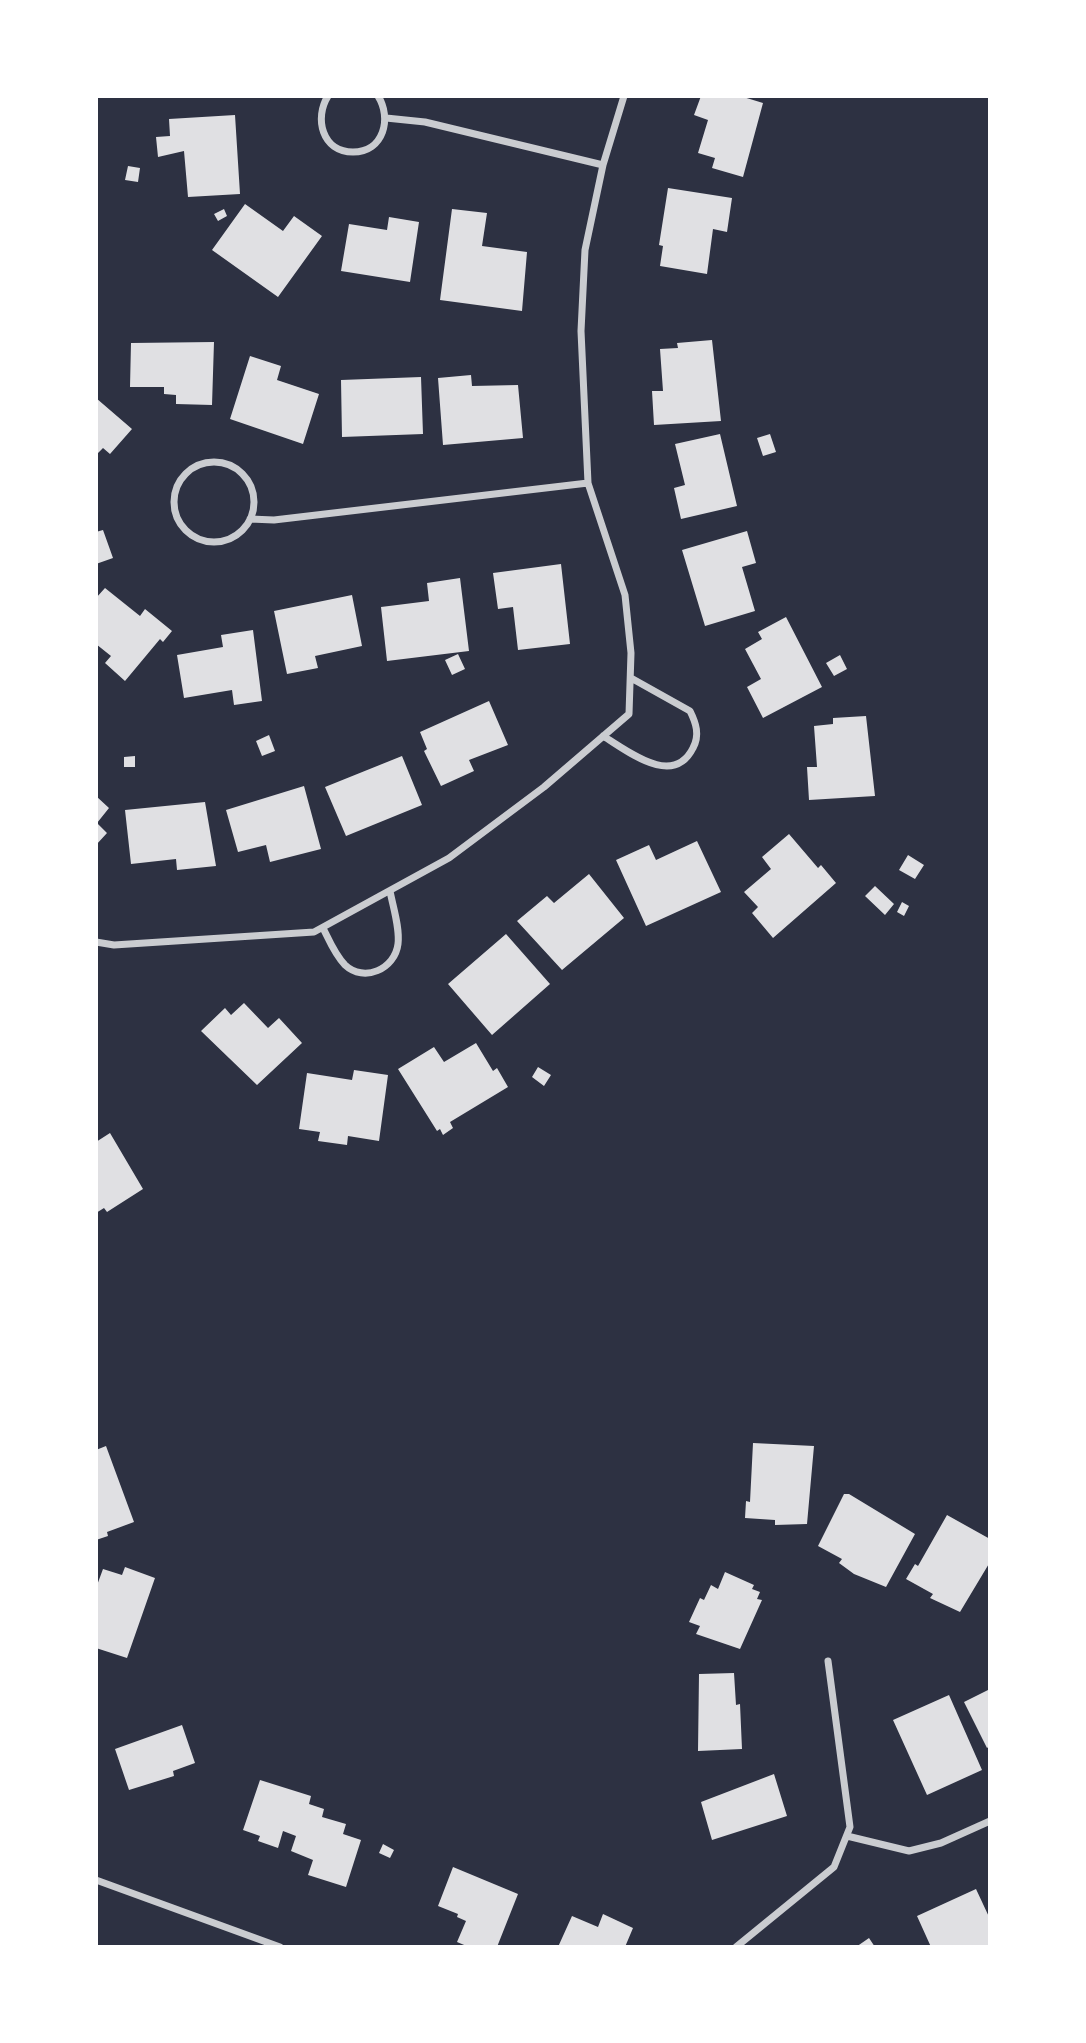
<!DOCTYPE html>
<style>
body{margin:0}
#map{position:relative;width:1086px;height:2043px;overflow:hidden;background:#2d3142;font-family:"DejaVu Sans",sans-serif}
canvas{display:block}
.frame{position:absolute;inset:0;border:98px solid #fff;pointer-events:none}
</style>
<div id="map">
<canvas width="1086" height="2043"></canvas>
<div class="frame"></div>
</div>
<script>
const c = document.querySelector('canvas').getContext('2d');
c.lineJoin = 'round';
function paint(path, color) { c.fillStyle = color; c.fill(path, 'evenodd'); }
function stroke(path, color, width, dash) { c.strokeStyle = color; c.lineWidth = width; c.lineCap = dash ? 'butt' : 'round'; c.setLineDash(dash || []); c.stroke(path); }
const building = new Path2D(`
 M701 96H740L763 103 743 177 712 168 715 158 698 153 708 120 694 115Z
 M235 115 240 194 188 197 184 151 158 157 156 137 170 136 169 119Z
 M128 166 140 168 138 182 125 180Z
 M668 188 732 198 727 232 713 229 707 274 660 266 663 246 659 245Z
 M245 204 283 231 294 216 322 236 278 297 212 250Z
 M224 209 227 216 218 221 214 214Z
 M452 209 487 213 482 246 527 252 522 311 440 300Z
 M389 217 419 222 410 282 341 271 349 224 387 230Z
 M712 340 721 421 654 425 652 391H663L660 349 678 348 677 343Z
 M214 342 212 405 176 404V395L164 394V387H130L131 343Z
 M250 356 281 366 277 380 319 394 303 444 230 419Z
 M471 375 472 386 518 385 523 438 443 445 438 378Z
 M421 377 423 434 342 437 341 380Z
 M96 398 132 429 110 454 103 448 96 455Z
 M720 434 737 506 681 519 674 488 685 485 675 444Z
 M770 434 776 452 763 456 757 438Z
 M103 530 113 558 96 564V532Z
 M747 531 756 563 742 567 755 611 705 626 682 550Z
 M561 564 570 644 518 650 513 607 498 609 493 573Z
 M460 578 469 651 387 661 381 607 429 601 427 583Z
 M105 588 140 616 145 609 172 631 163 642 160 639 125 681 105 663 111 656 96 644V598Z
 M352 595 362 646 315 656 318 668 287 674 274 611Z
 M786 617 822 687 763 718 747 687 761 679 745 649 762 639 758 632Z
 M253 630 262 701 234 705 232 690 184 698 177 655 223 647 221 635Z
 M458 654 465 669 452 675 445 660Z
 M840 655 847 669 834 676 826 663Z
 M489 701 508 745 469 760 474 771 441 786 424 751 427 749 420 732Z
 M866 716 875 796 809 800 807 767H817L814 726 833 724V718Z
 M269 735 275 751 262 756 256 741Z
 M135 756V767H124V757Z
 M402 756 422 805 346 836 325 787Z
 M304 786 321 849 270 862 266 845 238 852 226 810Z
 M96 796 109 808 97 823 107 833 96 845Z
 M205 802 216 866 177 870 176 859 131 864 125 810Z
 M789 834 818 868 821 865 836 883 773 938 752 913 758 907 744 892 771 869 762 857Z
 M697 841 721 892 646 926 616 860 649 845 656 860Z
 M908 855 924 865 915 879 899 870Z
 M589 874 624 918 562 970 517 921 547 896 554 903Z
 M875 886 894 904 885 915 865 896Z
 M902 902 909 906 904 916 897 912Z
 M506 934 550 984 492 1035 448 984Z
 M244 1003 268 1028 279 1018 302 1043 257 1085 201 1031 225 1008 231 1015Z
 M476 1043 493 1071 497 1068 508 1087 450 1122 453 1128 443 1135 440 1129 437 1131 398 1069 434 1047 444 1062Z
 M538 1067 551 1075 544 1086 532 1077Z
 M354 1070 388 1075 379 1141 348 1136 347 1145 318 1141 320 1132 299 1129 307 1073 352 1080Z
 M110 1133 143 1189 107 1212 104 1208 96 1213V1142Z
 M753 1443 814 1446 807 1524 775 1525V1520L745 1518 746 1501 750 1502Z
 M106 1446 134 1522 107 1532 108 1536 96 1540V1450Z
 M844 1494H849L915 1534 886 1587 854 1574 839 1563 842 1559 818 1546Z
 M947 1515 990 1539V1562L960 1612 930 1598 933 1594 906 1579 915 1564 918 1566Z
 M125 1567 155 1578 127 1658 96 1648V1588L103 1569 122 1575Z
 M725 1572 754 1585 752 1589 760 1592 757 1599 762 1600 740 1649 696 1634 700 1626 689 1622 700 1598 704 1600 711 1585 718 1589Z
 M734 1673 736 1705 740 1704 742 1749 698 1751 699 1674Z
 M990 1689V1746L987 1748 964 1702Z
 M949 1695 982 1770 927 1795 893 1720Z
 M182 1725 195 1763 173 1771 174 1776 129 1790 115 1749Z
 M774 1774 787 1816 712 1840 701 1802Z
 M260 1780 311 1796 309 1804 324 1809 322 1817 346 1824 343 1834 361 1840 346 1887 308 1875 313 1860 291 1851 296 1836 283 1831 278 1848 258 1841 260 1836 243 1830Z
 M383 1844 394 1850 390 1858 379 1853Z
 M453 1867 518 1894 497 1947H469L457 1942 466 1921 457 1917 458 1914 438 1906Z
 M976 1889 990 1919V1947H931L917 1916Z
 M603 1914 633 1928 625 1947H558L572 1916 598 1927Z
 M869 1938 875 1947H856Z`);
const minor = new Path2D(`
 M328 96C314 118 322 152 353 152 384 152 392 118 378 96
 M386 118 425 122 603 165
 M174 502a40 40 0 1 1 80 0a40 40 0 1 1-80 0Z
 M250 519 274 520 588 483
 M603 736C628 751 673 788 693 748 700 735 696 723 690 711L631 678
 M323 928C329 940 335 955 345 965 364 983 395 969 398 944 400 928 393 907 390 891
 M96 942 114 945 314 932 449 858 544 787 629 714 631 653 625 595 588 483 581 331 585 250 603 165 624 96
 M847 1836 909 1851 941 1843 990 1821
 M96 1880 280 1947
 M736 1947 834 1867 850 1827 828 1661`);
paint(building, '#e0e0e3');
stroke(minor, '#caccd0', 7);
</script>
